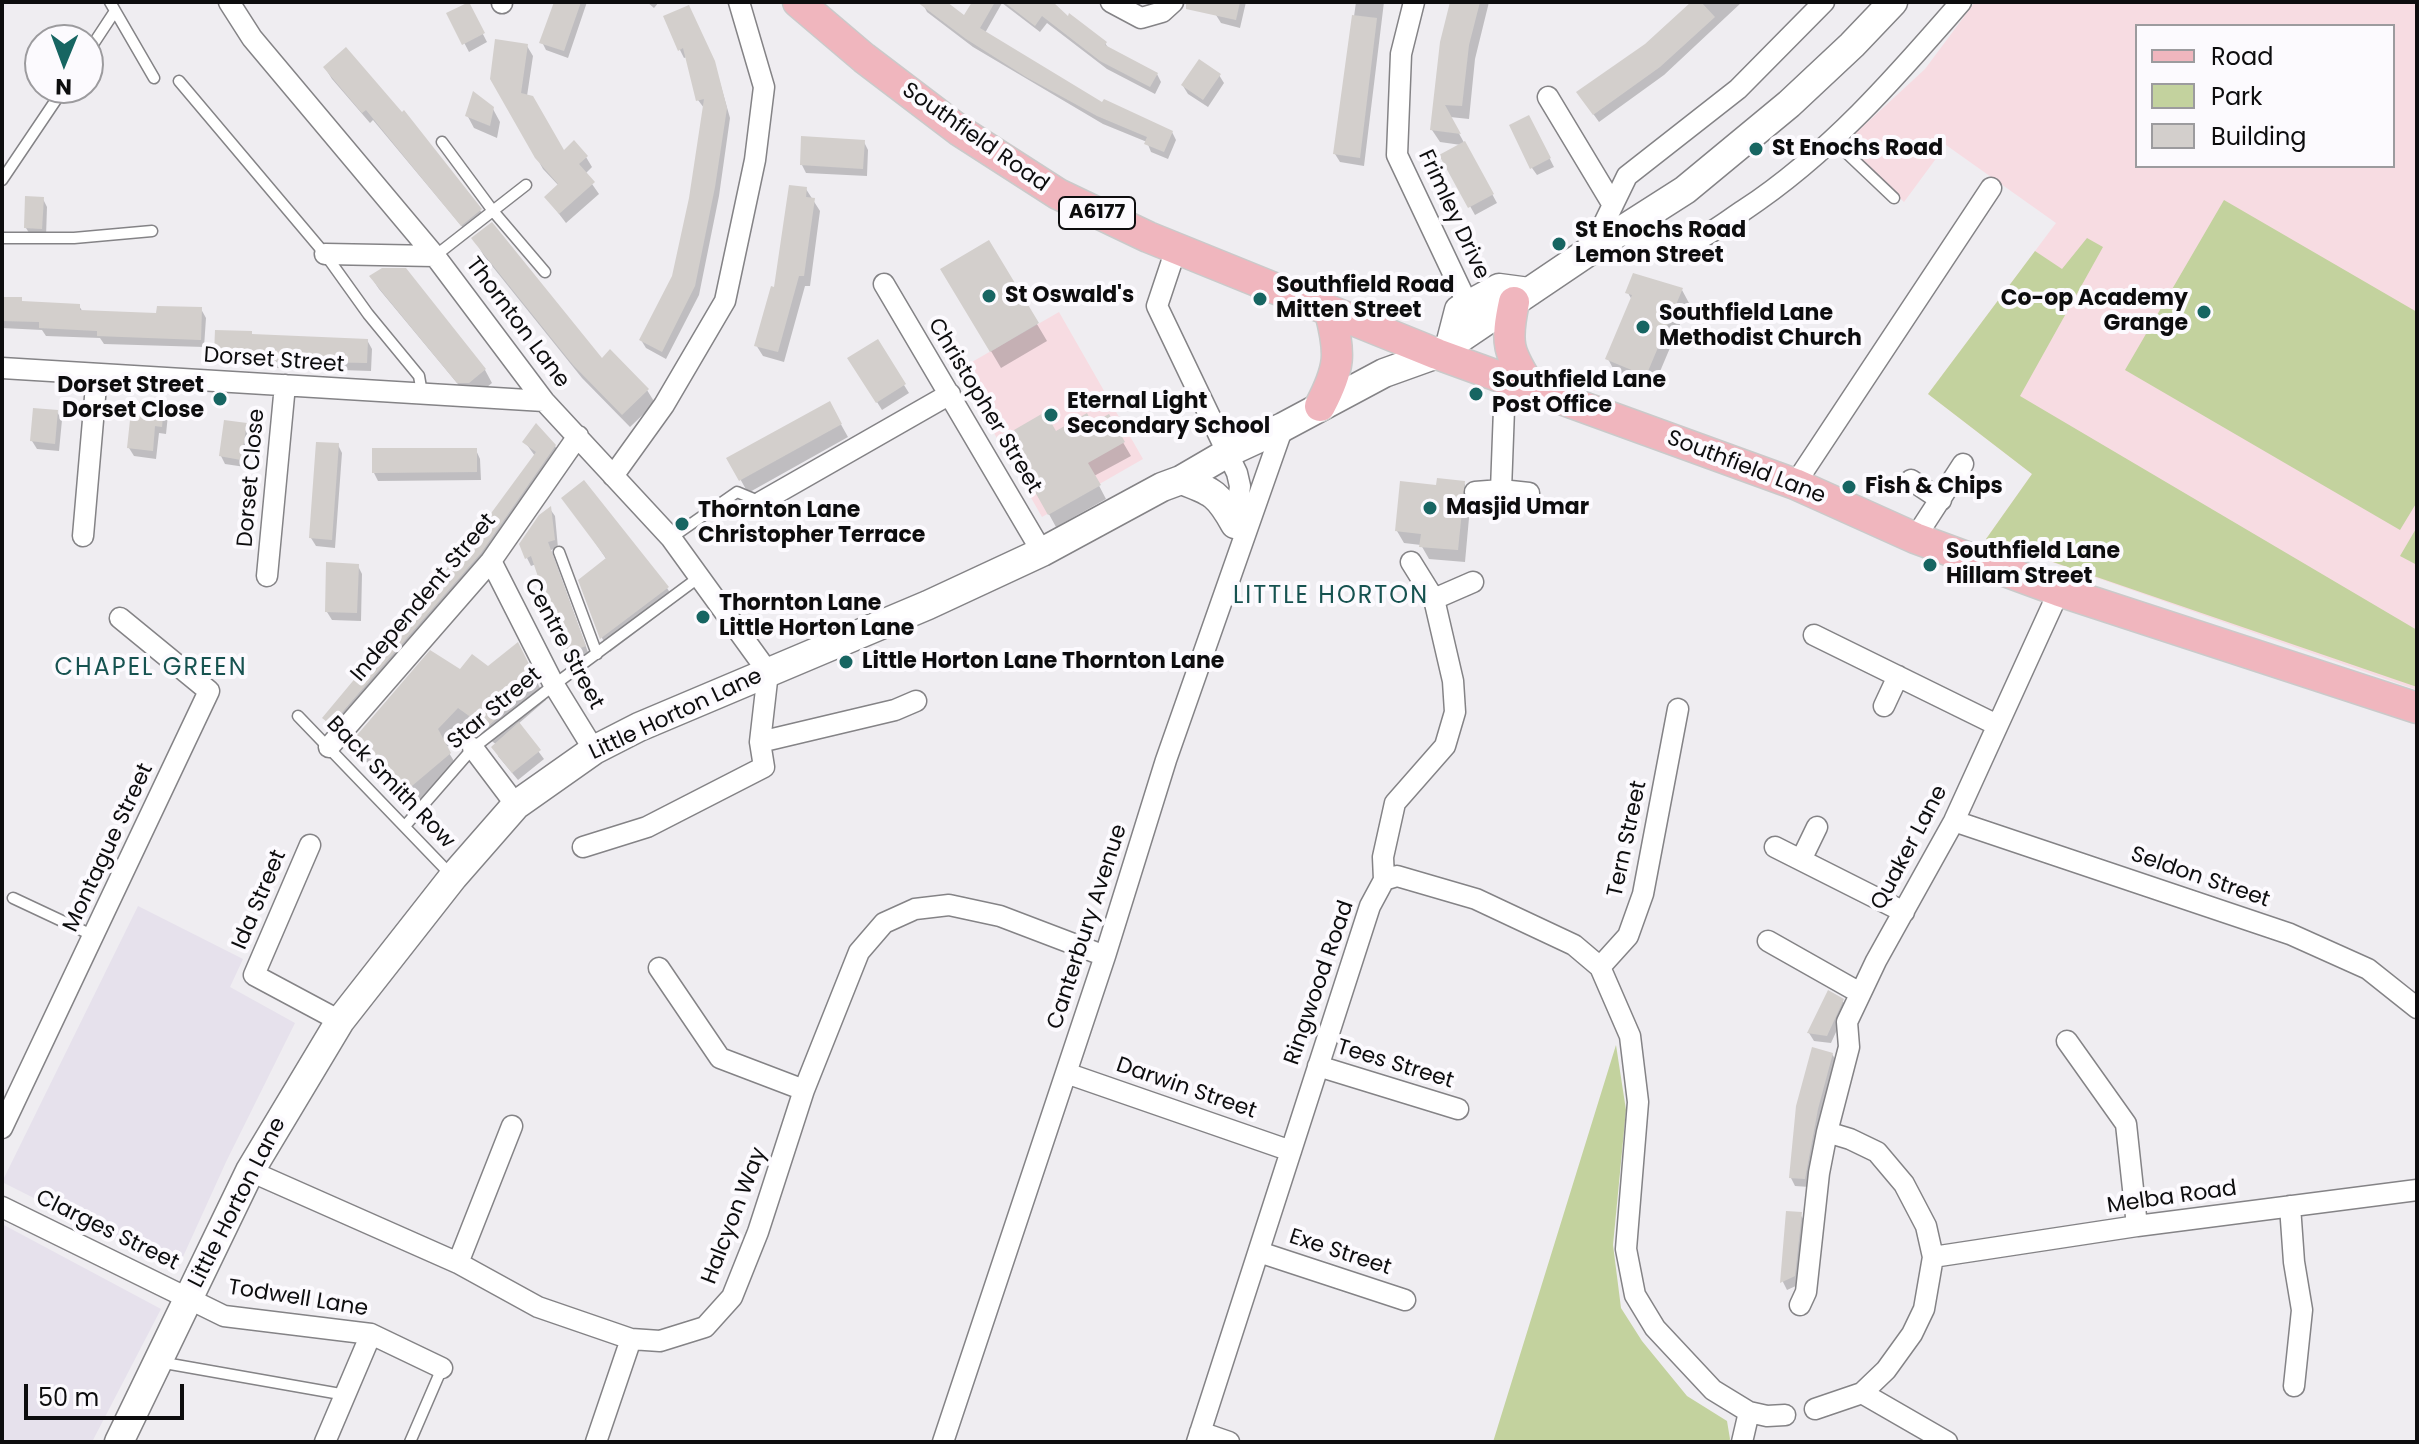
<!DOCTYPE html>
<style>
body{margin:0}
#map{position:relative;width:2419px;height:1444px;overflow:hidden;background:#efedf1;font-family:Poppins,sans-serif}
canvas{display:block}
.frame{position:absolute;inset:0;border:4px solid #0d0d0e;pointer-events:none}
.legend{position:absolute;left:2135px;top:24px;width:260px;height:144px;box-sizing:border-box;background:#fcfafe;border:2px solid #9c9b9e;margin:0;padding:10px 14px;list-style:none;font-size:24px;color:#0d0d0e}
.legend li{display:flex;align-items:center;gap:16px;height:40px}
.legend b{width:40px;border:2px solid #9c9b9e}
.north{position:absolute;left:24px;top:24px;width:80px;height:80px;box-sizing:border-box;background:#fcfafe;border:2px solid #9c9b9e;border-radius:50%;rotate:181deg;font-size:22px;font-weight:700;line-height:32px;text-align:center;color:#0d0d0e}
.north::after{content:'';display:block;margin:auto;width:28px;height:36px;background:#176562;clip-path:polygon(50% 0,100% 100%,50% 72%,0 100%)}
.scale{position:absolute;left:24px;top:1384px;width:160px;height:36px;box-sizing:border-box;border:4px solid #0d0d0e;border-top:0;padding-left:10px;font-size:24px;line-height:28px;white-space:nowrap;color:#0d0d0e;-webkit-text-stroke:6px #fcfafe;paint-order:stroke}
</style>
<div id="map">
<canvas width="2419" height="1444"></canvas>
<div class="frame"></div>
<ul class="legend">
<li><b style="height:10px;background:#f0b6be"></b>Road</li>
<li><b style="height:22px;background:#c3d29e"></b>Park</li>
<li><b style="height:22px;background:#d3cfcc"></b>Building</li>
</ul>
<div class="north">N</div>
<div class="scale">50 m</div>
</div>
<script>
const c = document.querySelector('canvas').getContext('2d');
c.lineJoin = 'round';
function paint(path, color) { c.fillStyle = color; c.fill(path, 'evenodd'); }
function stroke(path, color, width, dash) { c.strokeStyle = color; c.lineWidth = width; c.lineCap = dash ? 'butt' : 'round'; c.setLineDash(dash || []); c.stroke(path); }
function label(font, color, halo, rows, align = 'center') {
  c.font = font + ' Poppins,sans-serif'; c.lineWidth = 8; c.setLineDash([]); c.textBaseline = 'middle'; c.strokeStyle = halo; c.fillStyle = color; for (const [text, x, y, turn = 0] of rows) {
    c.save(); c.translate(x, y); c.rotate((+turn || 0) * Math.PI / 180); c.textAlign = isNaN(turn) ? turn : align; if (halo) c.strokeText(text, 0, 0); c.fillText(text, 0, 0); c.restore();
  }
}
const built = new Path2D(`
 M138 906 243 959 230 987 295 1023 226 1162 177 1270 2 1182Z
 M2 1224 161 1309 92 1442H2Z`);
const education = new Path2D(`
 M1975 2H2417V690L1986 539 2032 474 1928 394 2056 223 1946 145 1904 202 1844 144 1925 69ZM2137 26H2393V166H2137Z
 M1059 312 1143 459 1042 517 958 370Z`);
const green = new Path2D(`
 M2224 200 2417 312V502L2400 530 2125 370Z
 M2087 238 2103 247 2020 396 2417 630V687L1986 539 2032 474 1928 394 2035 251 2062 269Z
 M2417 527V565L2400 556Z
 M1616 1045 1626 1110 1613 1245 1621 1308 1642 1341 1687 1396 1727 1421 1730 1439 1729 1442H1493Z`);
const shadow = new Path2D(`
 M556 2H587L568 58 546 50 542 42Z
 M647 2H659L654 8Z
 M925 2H944L965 18 974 2H1046L1105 43 1109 49 1157 74 1161 82 1155 94 1107 69 1047 23 1040 32 1002 3 985 33 1102 105 1172 132 1176 140 1168 159 1151 152 1147 142 1103 124 973 47 927 12 923 4Z
 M1219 2H1246L1240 28 1221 23 1216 15Z
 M1356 2H1384L1364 166 1340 162 1335 154Z
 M1452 2H1489L1475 59 1469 119 1450 117 1497 203 1475 215 1442 156 1461 145 1440 142 1432 130Z
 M1694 2H1742L1664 75 1599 122 1584 101Z
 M468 5 487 42 469 52 449 14Z
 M666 17 717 72 730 118 719 196 699 295 666 359 646 348 641 340 674 276 691 198 704 108 698 100 687 57 684 58 680 50Z
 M527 46 533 56 527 96 563 153 586 157 592 167 585 174 599 194 566 223 546 197 559 186 543 169 492 78Z
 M325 68 480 210 487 222 469 235 373 120 370 123 332 79Z
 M1219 75 1224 83 1208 107 1188 94 1183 86Z
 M493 109 500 122 497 138 474 128 467 115Z
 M1533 126 1554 167 1537 175 1532 168Z
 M864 142 868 150 867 176 806 173 802 165Z
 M806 189 820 211 810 286H805L784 362 763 356 756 345Z
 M43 199 47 207 46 237 31 236 26 228Z
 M474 238 602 361 647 390 655 403 630 427 582 378 484 256Z
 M989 243 1047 341 1001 368 943 270Z
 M1634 275 1682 290 1689 303 1653 388 1615 372 1608 359 1632 300 1628 293Z
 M371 277 485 370 492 383 476 396 467 395 379 289Z
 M2 299H21L23 303 79 306 83 312 158 315 201 309 206 318 204 347 104 344 100 338 46 336 42 330 2 328Z
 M253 336 367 340 372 349 371 371 277 368 274 363 221 361 216 353Z
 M877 342 909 393 882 410 850 359Z
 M829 403 848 437 748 493 729 459Z
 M163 407 168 415 166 434 159 433 156 459 134 456 129 448Z
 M57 412 62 420 59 451 37 449 32 441Z
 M1108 417 1131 456 1094 476 1106 499 1056 527 1015 452 1055 433 1092 426Z
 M246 425 250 433 245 467 225 464 221 456Z
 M525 442 555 446 562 459 485 568 332 731 325 719 480 532 535 456Z
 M338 445 342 453 335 548 316 546 311 538Z
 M476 450 480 459 481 480 378 481 374 473Z
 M584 483 667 588 676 602 610 652 602 638 607 560 564 498Z
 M1464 483 1471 496 1465 562 1429 559 1421 545 1404 543 1397 531 1438 487Z
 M550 509 555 516 558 548 551 550 589 655 571 661 536 564 531 566 527 558Z
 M358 566 362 574 361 621 332 620 327 612Z
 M527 662 546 700 518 724 544 759 518 780 498 756 497 745 469 724 446 748 460 771 417 808 363 759 353 742 460 672Z
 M1842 1000 1847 1008 1831 1043 1814 1041 1809 1033Z
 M1832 1054 1837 1062 1809 1187 1795 1186 1791 1178Z
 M1788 1213 1800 1214 1805 1222 1798 1285 1787 1290 1783 1282Z`);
const building = new Path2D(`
 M469 2 485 33 462 45 446 13Z
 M554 2H581L564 51 539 43Z
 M917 2H947L964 15 972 2H995L980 28 1102 102 1104 99 1173 131 1164 152 1144 144 1147 137 1097 116 1026 77 966 39Z
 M1004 2H1053L1068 16 1069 13 1107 42 1105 45 1158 73 1150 87 1100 61 1042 16 1035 26Z
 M1186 2H1240L1236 20 1186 9Z
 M1450 2H1480L1469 45 1462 106 1445 105 1461 134 1430 130 1440 42Z
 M1691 2H1701L1715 17 1660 67 1593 115 1576 92 1645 44Z
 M689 5 715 61 727 108 715 187 695 286 662 352 639 340 672 276 689 198 704 99 696 101 683 48 678 51 663 16Z
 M1352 15 1377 18 1360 158 1333 154Z
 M495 39 528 44 521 93 533 96 564 150 574 140 588 156 579 164 595 182 559 214 544 197 558 184 535 158 490 79Z
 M346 47 402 112 404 110 482 209 461 226 366 110 362 113 323 67Z
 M1199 59 1221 74 1203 100 1181 85Z
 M473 91 494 107 490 126 465 116Z
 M1529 115 1551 158 1530 169 1509 125Z
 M801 136 865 140 863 169 800 165Z
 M1465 141 1494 194 1468 208 1439 155Z
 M789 185 807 187 806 197 815 198 804 276H799L778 352 754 346 771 286 774 287Z
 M25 196 44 197 42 229 24 228Z
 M492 222 602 358 610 349 649 389 622 415 573 365 474 242 471 238Z
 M989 240 1039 323 990 352 940 269Z
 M382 268H406L486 369 469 383H457L369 276Z
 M1633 273 1683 288 1646 376 1605 359 1632 295 1625 293Z
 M2 297H22V301L80 304V310L156 313 157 306 202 307 201 340 97 336V331L39 328V322L2 321Z
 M215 330 252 331V334L368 339 367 363 271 361V356L214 354Z
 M878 339 906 384 876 403 847 358Z
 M132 401 164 405 162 427 155 426 153 451 127 448Z
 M830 401 842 424 739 481 726 458Z
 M33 408 58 410 55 444 30 441Z
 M1045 412 1056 431 1087 413 1092 423 1109 414 1125 442 1088 463 1101 485 1048 515 1012 451 1022 445 1014 430Z
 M224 420 247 423 241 460 219 456Z
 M536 423 556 445 481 553 331 725 322 718 478 531 536 452 522 442Z
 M316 442 339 443 332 540 309 538Z
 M372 448H477V472L372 473Z
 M1437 478 1465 481 1458 550 1419 547 1421 534 1395 531 1400 481 1436 485Z
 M584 480 669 587 600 639 578 580 606 558 561 498Z
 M551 506 555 540 548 542 586 646 564 654 531 556 525 559 519 544 539 515Z
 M326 562 359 564 357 613 325 612Z
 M518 642 538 682 486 728 458 708 438 729 451 753 406 791 351 742 430 650 460 669 472 654 488 666Z
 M519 722 541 750 512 773 491 747Z
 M1828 990 1844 999 1827 1036 1807 1033Z
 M1812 1047 1833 1053 1818 1109 1805 1179 1789 1178 1796 1106Z
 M1786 1211 1802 1212 1795 1276 1780 1283Z`);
const lane = new Path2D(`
 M110 2 154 78
 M88 52 115 11
 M179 81 325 254 368 314 419 376 422 393
 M1834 141 1894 198
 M442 142 493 211 545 272
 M2 180 64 88
 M2 238H74L152 231
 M435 256 526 185
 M671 538 737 492 761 502
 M559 552 597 654
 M298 716 452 876
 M405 826 473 748 554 685 698 578
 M13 898 94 936
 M159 1362 346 1395
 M410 1442 442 1368`);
const street = new Path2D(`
 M229 2 252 38 435 256 544 401 671 538 768 672 760 742 764 767 647 827 583 847
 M1111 2 1141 18 1162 12 1173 2
 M1414 2 1401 54 1397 155 1468 305
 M502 3V2
 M1548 97 1613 205
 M1621 233C1642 243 1668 251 1692 242 1710 235 1727 221 1744 210 1829 154 1895 78 1961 2
 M1176 249 1157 306 1237 473 1240 486 1235 527
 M1591 250 1627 176 1738 89 1824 2
 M325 254 435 256
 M884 284 1042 552
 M2 368 544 401
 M613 476 664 405 725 301 755 160 764 87 739 2
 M1911 480 1941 500
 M1795 484 1991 188
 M1501 490 1504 409 1515 382
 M1475 492 1501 490 1529 493
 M761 502 950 394
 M83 536 97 374
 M1915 538 1963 464
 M491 561 554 685 594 750
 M267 576 285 385
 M1434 599 1473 582
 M1814 635 1997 725
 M1884 706 1898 676
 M760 742 895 710 916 701
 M329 747 491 561 578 436
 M473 748 516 805
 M1954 821 2290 934 2368 969 2417 1008
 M310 845 254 975 340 1021
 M1775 847 1904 912
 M1801 860 1817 827
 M1384 880 1383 857 1395 803 1445 746 1455 712 1453 681 1434 599 1411 562
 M1768 941 1860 993
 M1600 967 1628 936 1643 894 1678 709
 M659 968 720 1058 804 1090
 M2067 1041 2126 1124 2137 1226
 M1318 1066 1458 1109
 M1066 1073 1291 1151
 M2 1128 209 691 120 618
 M250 1171 458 1263 538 1307 631 1339 660 1341 705 1327 732 1297 758 1232 804 1090 859 952 884 923 915 909 949 905 1000 916 1105 956
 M2290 1206 2294 1262 2302 1310 2294 1386
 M2 1207 224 1316 371 1334 442 1368
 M1259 1252 1405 1300
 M1933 1257 2137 1226 2417 1190
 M458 1263 512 1126
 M1800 1305 1806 1292 1819 1173 1827 1132
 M1862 1393 1947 1442
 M1815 1409 1862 1393 1886 1370 1912 1334 1924 1309 1933 1257 1926 1226 1904 1184 1877 1152 1850 1139 1827 1132 1849 1047 1847 1022 1876 961 1954 821 2059 591
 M1200 1432 1229 1442
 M325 1442 371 1334
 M596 1442 631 1339
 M943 1442 1105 956 1166 760 1283 427
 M1197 1442 1370 906 1384 880 1397 876 1476 899 1574 945 1600 967 1630 1036 1638 1102 1626 1249 1635 1295 1655 1328 1713 1390 1749 1412 1767 1416 1785 1415
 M1742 1442 1749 1412`);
const secondary = new Path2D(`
 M1450 345 1459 310 1499 288 1529 292
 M1181 480C1213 491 1219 495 1235 524
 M119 1442 250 1171 340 1021 453 877 516 805 594 750 639 727 928 605 1042 552 1162 487 1181 480 1229 452 1283 427 1384 373 1437 354 1591 250 1685 190 1789 104 1852 45 1893 2`);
const primary = new Path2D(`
 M798 2 864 58 960 131 1058 194 1148 237 1437 354 1795 484 1915 538 2059 591 2417 708
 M1514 302C1505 344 1508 352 1531 388
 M1320 406C1340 368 1341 354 1330 312`);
const markers = [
 [1756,149,8,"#176562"],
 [1559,244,8,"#176562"],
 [989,296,8,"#176562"],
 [1260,299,8,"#176562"],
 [2204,312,8,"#176562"],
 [1643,327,8,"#176562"],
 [1476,394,8,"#176562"],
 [220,399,8,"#176562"],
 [1051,415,8,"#176562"],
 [1849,487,8,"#176562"],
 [1430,508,8,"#176562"],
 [682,524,8,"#176562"],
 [1930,565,8,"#176562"],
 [703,617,8,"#176562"],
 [846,662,8,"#176562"]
];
const shields = [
 [1097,213,76]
];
const shieldNames = [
 ["A6177",1097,213]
];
const streetNames = [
 ["Southfield Road",975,138,35],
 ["Frimley Drive",1453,215,65],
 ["Thornton Lane",517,323,53],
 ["Dorset Street",274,361,4],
 ["Christopher Street",984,406,59],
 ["Southfield Lane",1746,468,21],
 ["Dorset Close",252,478,-85],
 ["Independent Street",424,598,-50],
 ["Centre Street",563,644,62],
 ["Star Street",495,709,-40],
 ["Little Horton Lane",676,715,-25],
 ["Back Smith Row",390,783,46],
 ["Tern Street",1628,839,-78],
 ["Montague Street",109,848,-65],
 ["Quaker Lane",1910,848,-62],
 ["Seldon Street",2200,878,19],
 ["Ida Street",260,900,-67],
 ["Canterbury Avenue",1088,927,-72],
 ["Ringwood Road",1320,983,-71],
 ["Tees Street",1395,1065,17],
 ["Darwin Street",1186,1089,19],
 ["Melba Road",2172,1198,-8],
 ["Little Horton Lane",238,1203,-63],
 ["Halcyon Way",735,1216,-69],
 ["Clarges Street",107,1231,26],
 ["Exe Street",1340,1253,18],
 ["Todwell Lane",298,1299,9]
];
const poiNames = [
 ["St Enochs Road",1772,149],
 ["St Enochs Road",1575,231],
 ["Lemon Street",1575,256],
 ["Southfield Road",1276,286],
 ["Mitten Street",1276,311],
 ["St Oswald's",1005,296],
 ["Co-op Academy",2188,299,"right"],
 ["Grange",2188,324,"right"],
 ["Southfield Lane",1659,314],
 ["Methodist Church",1659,339],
 ["Southfield Lane",1492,381],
 ["Post Office",1492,406],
 ["Dorset Street",204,386,"right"],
 ["Dorset Close",204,411,"right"],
 ["Eternal Light",1067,402],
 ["Secondary School",1067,427],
 ["Fish & Chips",1865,487],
 ["Masjid Umar",1446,508],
 ["Thornton Lane",698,511],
 ["Christopher Terrace",698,536],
 ["Southfield Lane",1946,552],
 ["Hillam Street",1946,577],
 ["Thornton Lane",719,604],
 ["Little Horton Lane",719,629],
 ["Little Horton Lane Thornton Lane",862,662]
];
const neighbourhoodNames = [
 ["LITTLE HORTON",1331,597],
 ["CHAPEL GREEN",151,669]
];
paint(built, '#e6e1ec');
paint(education, '#f7dce2');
paint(green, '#c3d29e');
paint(shadow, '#0003');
paint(building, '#d3cfcc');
stroke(lane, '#848386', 13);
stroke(street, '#848386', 23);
stroke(secondary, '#848386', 31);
stroke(primary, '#cacaca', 33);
stroke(lane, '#fff', 10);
stroke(street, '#fff', 20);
stroke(secondary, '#fff', 28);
stroke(primary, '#f0b6be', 30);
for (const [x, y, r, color] of markers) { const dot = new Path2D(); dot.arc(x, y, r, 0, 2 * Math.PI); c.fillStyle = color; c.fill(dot); stroke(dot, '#fcfafe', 3); }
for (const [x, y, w] of shields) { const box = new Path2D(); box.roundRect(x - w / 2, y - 16, w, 32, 6); c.fillStyle = '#fcfafe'; c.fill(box); stroke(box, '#0d0d0e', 2); }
label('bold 20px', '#0d0d0e', null, shieldNames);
label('22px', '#0d0d0e', '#fcfafe', streetNames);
label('bold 22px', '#0d0d0e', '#fcfafe', poiNames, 'left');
c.letterSpacing = '2px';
label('24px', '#165250', '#fcfafe', neighbourhoodNames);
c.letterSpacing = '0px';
</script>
